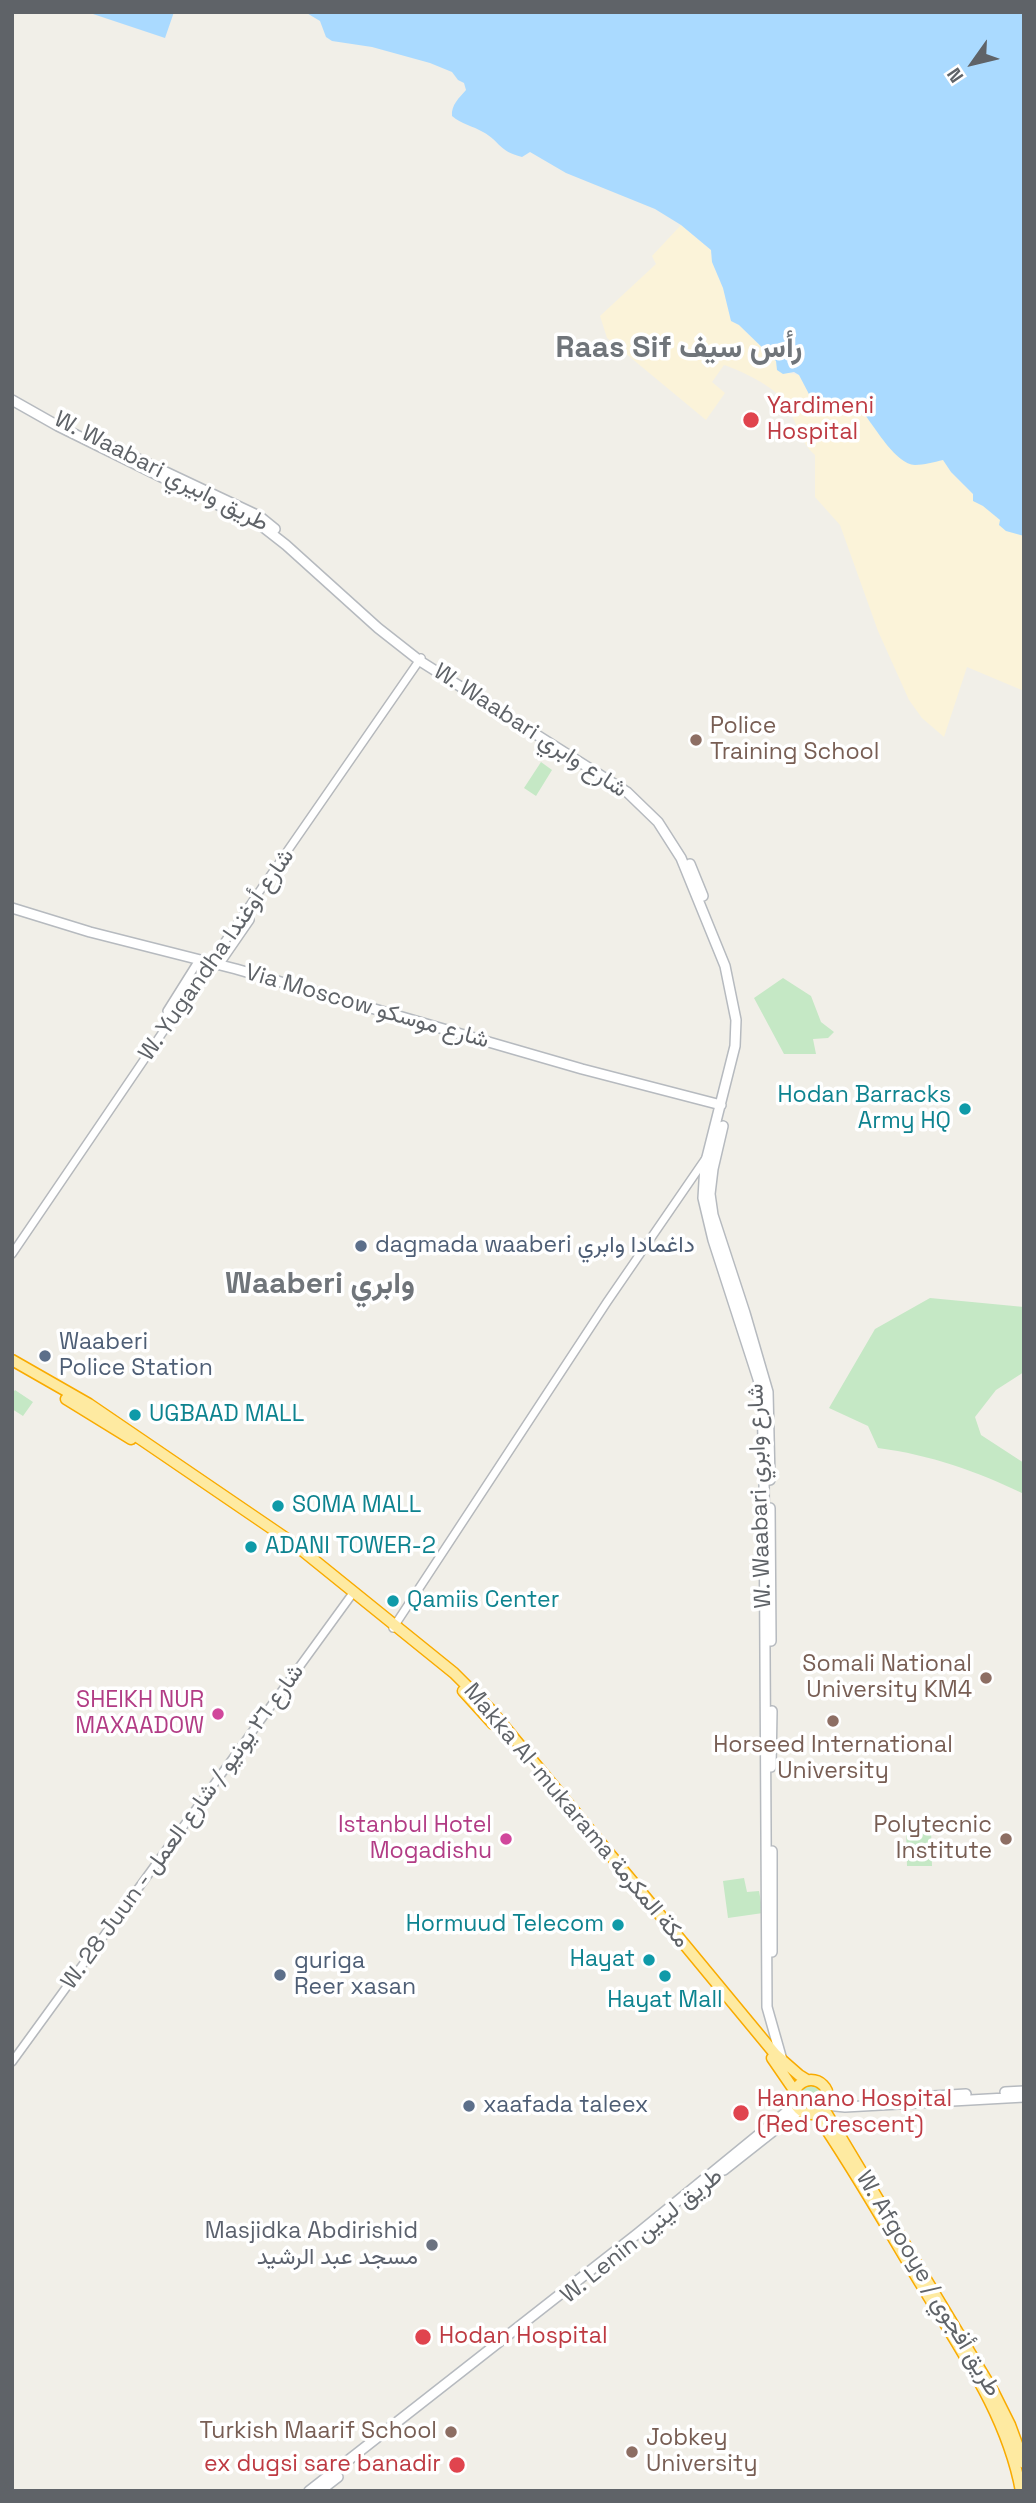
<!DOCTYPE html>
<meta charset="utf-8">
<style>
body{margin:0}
#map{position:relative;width:1036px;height:2503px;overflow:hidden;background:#f1efe8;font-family:"Space Grotesk",sans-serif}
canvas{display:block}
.frame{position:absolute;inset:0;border:14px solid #5f6368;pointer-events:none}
.north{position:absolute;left:938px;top:28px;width:70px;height:70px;-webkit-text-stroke:5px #fff;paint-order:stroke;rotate:236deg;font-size:19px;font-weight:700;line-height:28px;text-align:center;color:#5f6368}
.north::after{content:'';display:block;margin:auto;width:24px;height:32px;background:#5f6368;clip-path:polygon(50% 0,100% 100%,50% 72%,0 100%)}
</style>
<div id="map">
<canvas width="1036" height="2503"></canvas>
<div class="frame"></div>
<div class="north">N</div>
</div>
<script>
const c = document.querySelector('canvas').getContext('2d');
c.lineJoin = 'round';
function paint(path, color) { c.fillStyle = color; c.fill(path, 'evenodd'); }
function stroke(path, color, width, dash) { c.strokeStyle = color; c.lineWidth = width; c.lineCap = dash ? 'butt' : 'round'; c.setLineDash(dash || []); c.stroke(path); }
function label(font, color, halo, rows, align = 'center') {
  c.font = font + ' "Space Grotesk",Vazirmatn,sans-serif'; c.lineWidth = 7; c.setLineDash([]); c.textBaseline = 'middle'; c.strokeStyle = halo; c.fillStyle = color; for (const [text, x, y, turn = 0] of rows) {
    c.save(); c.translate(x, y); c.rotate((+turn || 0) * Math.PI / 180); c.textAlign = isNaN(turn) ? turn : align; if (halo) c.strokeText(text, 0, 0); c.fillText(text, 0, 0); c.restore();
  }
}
const green = new Path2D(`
 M541 762 552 770 536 796 524 788Z
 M783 978 811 996 821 1022 834 1032 828 1038 813 1039 816 1054H784L754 998Z
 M930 1298 1024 1307V1372L996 1390 975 1417 981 1435 1024 1463V1494C976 1471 931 1455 878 1448L868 1426 829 1408 875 1329Z
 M15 1390 33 1402 23 1416 12 1409V1394Z
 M931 1826 932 1866H907L906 1827Z
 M744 1878 747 1892 759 1891 763 1913 728 1918 723 1881Z
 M799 2097a12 12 0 1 1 24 0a12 12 0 1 1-24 0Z`);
const sand = new Path2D(`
 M681 225 711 250 712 262 723 288 731 321 739 325 788 373 799 375 810 396 826 409 833 408 865 415 893 451 914 465 943 460 951 472 1000 520V525L1024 536V691L967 667 944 737 922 718 909 700 878 631 840 525 815 497V455C799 441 796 419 785 402 775 387 740 370 724 365L712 382 725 393 706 420 607 338 600 316 656 264 652 256Z`);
const water = new Path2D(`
 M87 12H174L165 38Z
 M305 12H1024V536L1006 531 999 525 1000 520 983 506 973 501V494L951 472 943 460C934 462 924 465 915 465 896 464 876 429 865 415L833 408 826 410 810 396 799 375 794 372 783 374 777 370 776 361 772 357 739 325 731 321 723 288 712 262 711 250 681 225 655 209 566 173 530 152 522 157C498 151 501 142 483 132 473 126 461 124 452 116 451 105 459 98 466 90L464 83 458 80 452 72 430 63 372 47 332 41 326 37 320 21Z`);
const tertiary = new Path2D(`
 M241 918 421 658
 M219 965 250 920 247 908
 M12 1254 169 1023 167 1011 199 960
 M393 1628 607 1302 706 1158
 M12 2062 353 1593`);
const secondary = new Path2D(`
 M12 400 58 426 263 527 286 545 378 628 420 661 627 792 658 822 681 858 725 966 736 1020 735 1046 705 1165 703 1198 713 1240 758 1379 762 1400 764 1478 767 2007 782 2060
 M100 441 259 516 275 529
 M690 864 703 896
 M12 908 90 932 236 969 582 1069 721 1105
 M723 1126 713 1169 710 1194 713 1215 745 1313 768 1392 770 1480
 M770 1508 771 1641
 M771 1767 772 1711
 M772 1851V1952
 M1005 2092 1024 2091
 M828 2097 844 2102
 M868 2100 966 2094
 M826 2105 845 2107 1024 2097
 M724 2170 800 2110
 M309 2491 637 2234 795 2105
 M320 2491 338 2477`);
const trunk = new Path2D(`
 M12 1360 89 1404 293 1543 454 1673 489 1708 775 2054 799 2075 807 2080
 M66 1399 131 1439
 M463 1691 493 1724
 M772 2058 794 2090
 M794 2097a17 17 0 1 1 34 0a17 17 0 1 1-34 0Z
 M824 2109 993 2391 1010 2425 1024 2463
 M816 2114C854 2169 887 2228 922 2286 961 2351 1007 2415 1021 2491`);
const tertiaryBridge = new Path2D(`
 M169 1023 241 918`);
const markers = [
 [751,420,9,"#e0444e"],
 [696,740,7,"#8d6e63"],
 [965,1109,7,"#0f9aa8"],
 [361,1246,7,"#5c6f8a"],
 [45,1356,7,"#5c6f8a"],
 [135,1415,7,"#0f9aa8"],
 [278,1506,7,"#0f9aa8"],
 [251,1547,7,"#0f9aa8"],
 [393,1601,7,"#0f9aa8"],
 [986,1678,7,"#8d6e63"],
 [218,1714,7,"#d1479c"],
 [833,1721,7,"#8d6e63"],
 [506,1839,7,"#d1479c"],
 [1006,1839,7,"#8d6e63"],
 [618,1925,7,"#0f9aa8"],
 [649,1960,7,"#0f9aa8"],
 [280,1975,7,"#5c6f8a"],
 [665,1976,7,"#0f9aa8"],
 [469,2106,7,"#5c6f8a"],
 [741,2113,9,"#e0444e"],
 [432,2245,7,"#6b7280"],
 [423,2337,9,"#e0444e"],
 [451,2432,7,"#8d6e63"],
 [632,2452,7,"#8d6e63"],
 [457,2465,9,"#e0444e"]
];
const healthNames = [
 ["Yardimeni",767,407],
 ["Hospital",767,433],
 ["Hannano Hospital",757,2100],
 ["(Red Crescent)",757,2126],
 ["Hodan Hospital",439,2337],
 ["ex dugsi sare banadir",441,2465,"right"]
];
const streetNames = [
 ["W. Waabari طريق وابيري",161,472,27],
 ["W. Waabari شارع وابري",530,731,33],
 ["W. Yugandha شارع أوغندا",217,955,-55],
 ["Via Moscow شارع موسكو",367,1007,16],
 ["W. Waabari شارع وابري",760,1496,-92],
 ["Makka Al-mukarama مكة المكرمة",576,1816,50],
 ["W. 28 Juun - شارع ٢٦ يونيو / شارع العمل",183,1827,-54],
 ["W. Lenin طريق لينين",642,2236,-39],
 ["W. Afgooye / طريق أفجوي",928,2284,59]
];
const educationNames = [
 ["Police",710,727,"left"],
 ["Training School",710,753,"left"],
 ["Somali National",972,1665],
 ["University KM4",972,1691],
 ["Horseed International",833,1746,"center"],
 ["University",833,1772,"center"],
 ["Polytecnic",992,1826],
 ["Institute",992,1852],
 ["Turkish Maarif School",437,2432],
 ["Jobkey",646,2439,"left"],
 ["University",646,2465,"left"]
];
const cultureNames = [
 ["Hodan Barracks",951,1096,"right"],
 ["Army HQ",951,1122,"right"],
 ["UGBAAD MALL",149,1415],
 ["SOMA MALL",292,1506],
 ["ADANI TOWER-2",265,1547],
 ["Qamiis Center",407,1601],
 ["Hormuud Telecom",604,1925,"right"],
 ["Hayat",635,1960,"right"],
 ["Hayat Mall",665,2001,"center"]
];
const serviceNames = [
 ["dagmada waaberi داغمادا وابري",375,1246],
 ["Waaberi",59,1343],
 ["Police Station",59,1369],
 ["guriga",294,1962],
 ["Reer xasan",294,1988],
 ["xaafada taleex",483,2106]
];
const hotelNames = [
 ["SHEIKH NUR",204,1701],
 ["MAXAADOW",204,1727],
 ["Istanbul Hotel",492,1826],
 ["Mogadishu",492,1852]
];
const worshipNames = [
 ["Masjidka Abdirishid",418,2232],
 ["مسجد عبد الرشيد",418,2258]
];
const districtNames = [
 ["Raas Sif رأس سيف",679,349],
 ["Waaberi وابري",320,1285]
];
paint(green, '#c5e8c5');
paint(sand, '#fbf3d9');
paint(water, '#aadaff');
stroke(tertiary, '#b5b8bc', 10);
stroke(secondary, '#b6babf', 12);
stroke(trunk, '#f9ab00', 13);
stroke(tertiary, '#fff', 7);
stroke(secondary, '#fff', 9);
stroke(trunk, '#feeaa1', 10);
stroke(tertiaryBridge, '#b5b8bc', 10, []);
stroke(tertiaryBridge, '#fff', 7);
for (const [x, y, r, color] of markers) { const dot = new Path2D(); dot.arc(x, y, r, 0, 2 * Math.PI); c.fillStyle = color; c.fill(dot); stroke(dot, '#fff', 2.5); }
label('23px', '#be3a42', '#fff', healthNames, 'left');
label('23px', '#5f6368', '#fff', streetNames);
label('23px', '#785e54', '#fff', educationNames, 'right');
label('23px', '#0d838f', '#fff', cultureNames, 'left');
label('23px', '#4e5e75', '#fff', serviceNames, 'left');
label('23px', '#b23c85', '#fff', hotelNames, 'right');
label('23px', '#5b616d', '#fff', worshipNames, 'right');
label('bold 30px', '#70757a', '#fff', districtNames);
</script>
